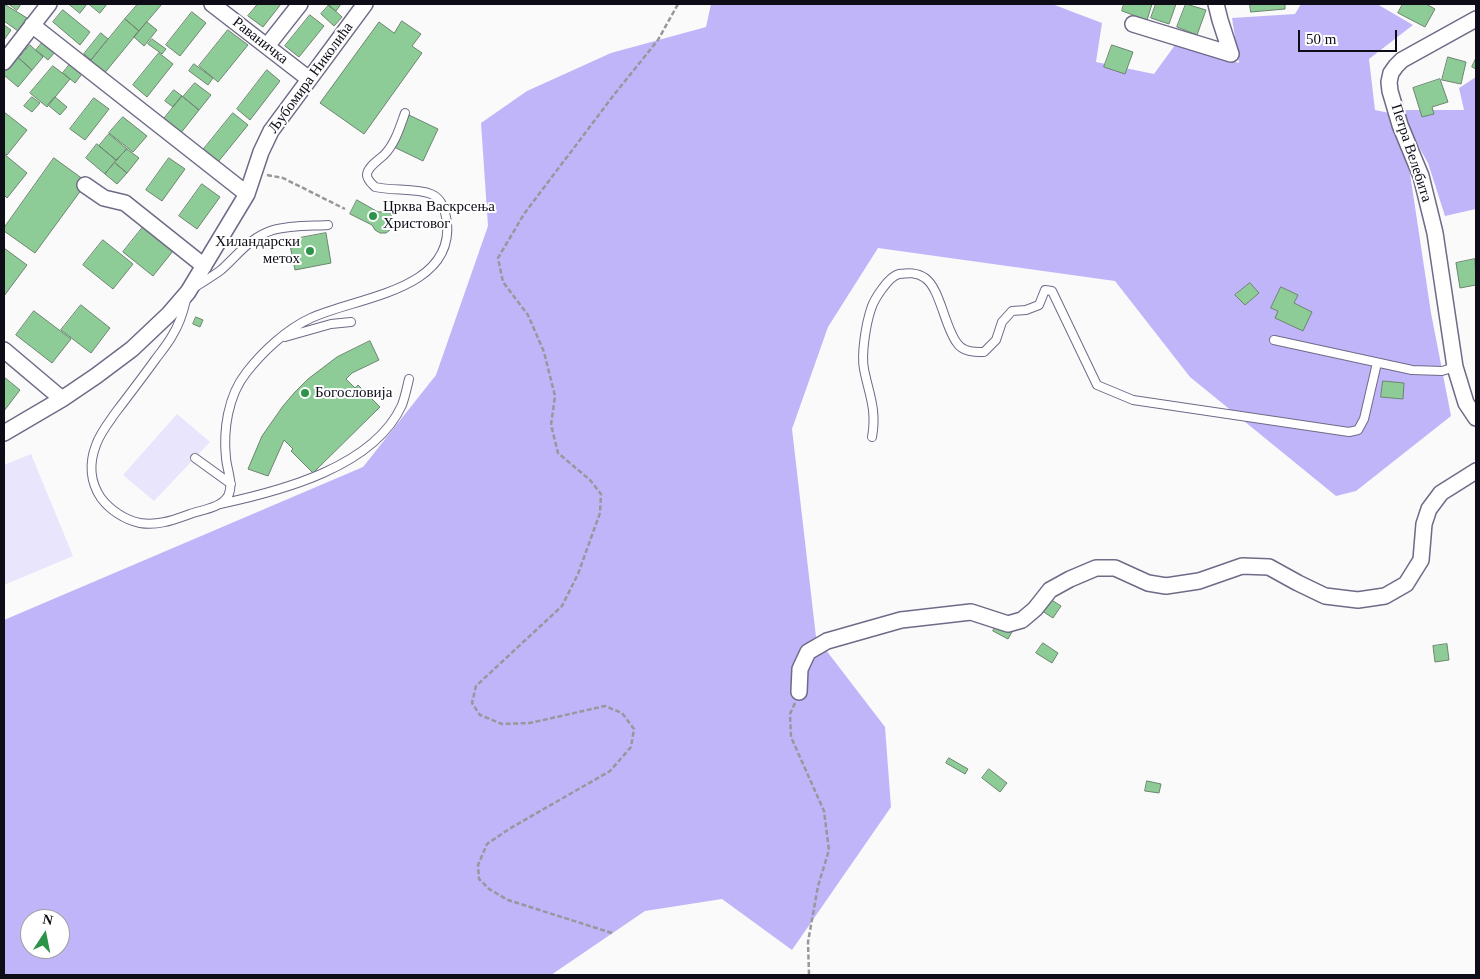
<!DOCTYPE html>
<meta charset="utf-8">
<style>
body{margin:0}
#map{position:relative;width:1480px;height:979px;overflow:hidden;background:#fafafa;font-family:Georgia,serif}
canvas{display:block}
.frame{position:absolute;inset:0;border:5px solid #0e0c17;pointer-events:none}
.north{position:absolute;left:20px;top:909px;width:50px;height:50px;box-sizing:border-box;background:#fff;border:1px solid #9f9ea2;border-radius:50%;rotate:11deg;font-size:14px;font-weight:700;line-height:20px;text-align:center;color:#0e0c17}
.north::after{content:'';display:block;margin:auto;width:18px;height:22px;background:#2d9349;clip-path:polygon(50% 0,100% 100%,50% 72%,0 100%)}
.scale{position:absolute;left:1298px;top:30px;width:99px;height:22px;box-sizing:border-box;border:2px solid #0e0c17;border-top:0;padding-left:6px;font-size:15px;line-height:18px;white-space:nowrap;color:#0e0c17;-webkit-text-stroke:4px #fff;paint-order:stroke}
</style>
<div id="map">
<canvas width="1480" height="979"></canvas>
<div class="frame"></div>
<div class="north">N</div>
<div class="scale">50 m</div>
</div>
<script>
const c = document.querySelector('canvas').getContext('2d');
c.lineJoin = 'round';
function paint(path, color) { c.fillStyle = color; c.fill(path, 'evenodd'); }
function stroke(path, color, width, dash) { c.strokeStyle = color; c.lineWidth = width; c.lineCap = dash ? 'butt' : 'round'; c.setLineDash(dash || []); c.stroke(path); }
function label(font, color, halo, rows, align = 'center') {
  c.font = font + ' Georgia,serif'; c.lineWidth = 4; c.setLineDash([]); c.textBaseline = 'middle'; c.strokeStyle = halo; c.fillStyle = color; for (const [text, x, y, turn = 0] of rows) {
    c.save(); c.translate(x, y); c.rotate((+turn || 0) * Math.PI / 180); c.textAlign = isNaN(turn) ? turn : align; if (halo) c.strokeText(text, 0, 0); c.fillText(text, 0, 0); c.restore();
  }
}
const green = new Path2D(`
 M177 414 210 442 154 501 123 475Z
 M31 454 73 556 4 585V465Z`);
const forest = new Path2D(`
 M711 4H1052L1102 23 1096 62 1154 74 1175 45 1239 63 1232 18 1295 14 1301 4H1377L1413 25 1369 59 1375 110 1394 114 1409 167 1431 313 1451 416 1356 491 1336 496 1190 377 1115 281 878 248 828 327 792 429 816 637 885 727 891 807 792 950 722 899 645 911 551 975H4V620L363 467 436 375 488 226 481 123 527 91 611 53 706 27ZM30 919H60V949H30Z
 M1476 77V209L1445 216 1428 163 1398 110H1464L1459 88Z`);
const building = new Path2D(`
 M4 4 27 18 18 31 4 21Z
 M9 4H21L17 10Z
 M69 4H87L80 13Z
 M89 4H107L100 13Z
 M138 4H162L139 31 125 19Z
 M258 4H281L263 27 248 16Z
 M327 4H341L336 11Z
 M1124 4H1152L1147 20 1122 11Z
 M1156 4H1176L1169 24 1151 18Z
 M1186 4 1206 10 1197 35 1177 27Z
 M1250 4H1285V9L1251 12Z
 M1403 4H1426L1435 9 1425 27 1398 13Z
 M329 5 342 17 334 26 321 14Z
 M63 10 90 32 80 45 53 22Z
 M192 12 206 23 180 56 166 45Z
 M310 15 324 26 299 57 285 46Z
 M125 19 139 31 103 75 89 63Z
 M402 21 421 34 412 46 422 53 364 134 320 103 379 22 394 33Z
 M147 22 157 30 144 46 134 37Z
 M4 25 11 30 4 40Z
 M228 30 248 45 218 82 199 66Z
 M101 33 108 39 91 60 84 54Z
 M152 39 166 49 162 54 148 44Z
 M43 42 55 52 48 60 36 50Z
 M30 45 43 57 32 70 19 58Z
 M1112 45 1133 52 1125 74 1104 67Z
 M159 53 173 64 147 97 133 85Z
 M15 55 32 70 18 87 4 75V69Z
 M1448 57 1466 62 1461 84 1442 80Z
 M1476 58V69L1472 67Z
 M70 64 82 74 75 83 63 73Z
 M194 64 213 78 208 85 189 71Z
 M53 66 70 79 47 107 30 93Z
 M267 70 280 81 250 120 237 109Z
 M1440 79 1448 102 1432 107 1434 114 1422 117 1413 88Z
 M195 83 211 95 199 110 183 97Z
 M174 90 182 96 173 107 165 101Z
 M182 96 199 110 180 134 163 120Z
 M32 97 40 103 32 112 24 106Z
 M55 97 67 107 60 115 48 105Z
 M94 98 109 109 85 140 70 129Z
 M4 112 27 130 7 155 4 153Z
 M233 113 248 125 218 162 203 150Z
 M409 115 438 129 423 161 394 147Z
 M123 117 147 136 133 152 109 133Z
 M109 134 127 149 116 160 99 146Z
 M97 144 116 160 105 174 86 158Z
 M127 149 139 158 127 173 115 163Z
 M4 154 27 173 7 198 4 195Z
 M54 158 87 182 35 253 4 231V228Z
 M169 158 185 169 162 201 146 190Z
 M115 163 127 173 117 184 105 174Z
 M202 184 220 197 197 229 179 216Z
 M357 200 378 212 387 211 391 214 394 222 390 230 386 233H380L375 230 372 225 350 214Z
 M143 227 173 251 153 276 123 252Z
 M326 233 331 263 295 270 289 240Z
 M103 240 133 264 113 289 83 265Z
 M4 248 27 265 4 296Z
 M1475 259 1476 285 1460 288 1456 263Z
 M1250 283 1259 293 1245 305 1235 295Z
 M1281 287 1298 295 1294 303 1312 312 1303 331 1275 318 1278 311 1271 308Z
 M81 305 110 328 91 353 61 330Z
 M34 311 71 339 52 363 16 335Z
 M196 317 203 320 200 327 193 324Z
 M370 341 379 360 352 373 346 379 355 388 358 385 380 407 313 473 291 451 293 449 284 440 268 476 248 469 262 436 283 406 295 392 308 379 337 357Z
 M4 377 20 390 4 411Z
 M1383 381 1404 383 1403 399 1381 397Z
 M1047 597 1061 606 1053 618 1039 609Z
 M997 624 1012 632 1008 639 993 631Z
 M1043 643 1058 653 1052 663 1036 653Z
 M1447 644 1449 660 1435 662 1433 646Z
 M949 758 968 769 965 774 946 763Z
 M989 769 1007 783 1000 792 982 778Z
 M1147 781 1161 784 1159 793 1145 791Z`);
const path = new Path2D(`
 M267 175 283 178 345 209
 M795 703 790 714 791 737 824 811 829 850 818 886 808 942 809 975
 M612 933 508 900 489 889 479 879 478 865 487 844 509 829 610 771 631 747 634 729 622 713 605 706 530 723 502 724 480 715 472 703 476 686 562 606 578 574 600 513 601 494 590 480 558 453 551 425 555 396 544 352 528 315 503 282 498 258 524 214 613 96 658 40 678 4`);
const lane = new Path2D(`
 M195 287C203 282 213 276 221 270 238 255 250 237 273 230 291 225 310 226 328 225
 M186 300C183 313 179 325 172 336 167 345 160 353 155 360 142 378 129 395 116 412 109 422 100 433 96 445 89 463 90 482 101 498 110 510 125 520 140 523 158 526 173 520 190 514 201 510 221 508 228 496 234 485 227 470 226 458 223 430 228 396 246 373 263 351 287 329 311 318 356 297 454 291 447 222 445 211 443 199 431 194 416 188 392 191 375 187 372 184 367 180 367 175 367 167 379 160 384 155 395 144 400 127 405 113
 M285 337 331 324 351 322
 M1274 340 1412 370 1442 371 1455 367
 M872 437C877 409 869 395 864 369 861 354 866 324 871 309 874 299 889 276 899 274 908 273 917 272 925 278 940 288 945 328 957 343 963 352 974 352 984 352L996 340 1002 322 1012 311 1026 310 1039 305 1045 290 1052 291 1097 385 1133 400 1349 432 1358 430 1364 419 1377 363
 M195 458 231 484
 M220 504C281 491 374 467 402 405 405 397 407 387 409 379`);
const street = new Path2D(`
 M212 4 309 79
 M1476 19 1402 60 1396 66 1391 73 1389 82 1390 91 1400 125 1421 176 1435 233 1455 367 1466 403 1476 418
 M1133 24 1231 54 1220 20 1216 4
 M32 25 247 194
 M267 46 300 4
 M4 62 49 4
 M85 185 104 198 125 203 204 266
 M4 350 62 399
 M4 433 62 399 96 376 132 349 169 314 188 292 247 194 261 152 271 131 365 4
 M799 692 800 669 808 652 827 641 901 620 971 612 1008 624 1022 620 1035 609 1050 590 1070 579 1096 568H1115L1148 583 1166 586 1199 581 1242 566 1269 567 1298 583 1325 596 1358 600 1385 596 1406 584 1421 560 1424 524 1429 509 1441 493 1476 471`);
const markers = [
 [373,216,5,"#2d9349"],
 [310,251,5,"#2d9349"],
 [305,393,5,"#2d9349"]
];
const streetNames = [
 ["Раваничка",260,41,38],
 ["Љубомира Николића",311,78,-54],
 ["Петра Велебита",1411,153,72]
];
const poiNames = [
 ["Црква Васкрсења",383,207],
 ["Христовог",383,224],
 ["Хиландарски",300,242,"right"],
 ["метох",300,259,"right"],
 ["Богословија",315,393]
];
paint(green, '#e8e5fd');
paint(forest, '#c1b5fa');
paint(building, '#8ecc97');
stroke(building, '#6b856f', 1);
stroke(lane, '#6f6a87', 10);
stroke(street, '#6f6a87', 18);
stroke(path, '#98979c', 2.5, [5, 2.5]);
stroke(lane, '#fff', 8);
stroke(street, '#fff', 15);
for (const [x, y, r, color] of markers) { const dot = new Path2D(); dot.arc(x, y, r, 0, 2 * Math.PI); c.fillStyle = color; c.fill(dot); stroke(dot, '#fff', 2); }
label('15px', '#0e0c17', '#fff', streetNames);
label('15px', '#0e0c17', '#fff', poiNames, 'left');
</script>
